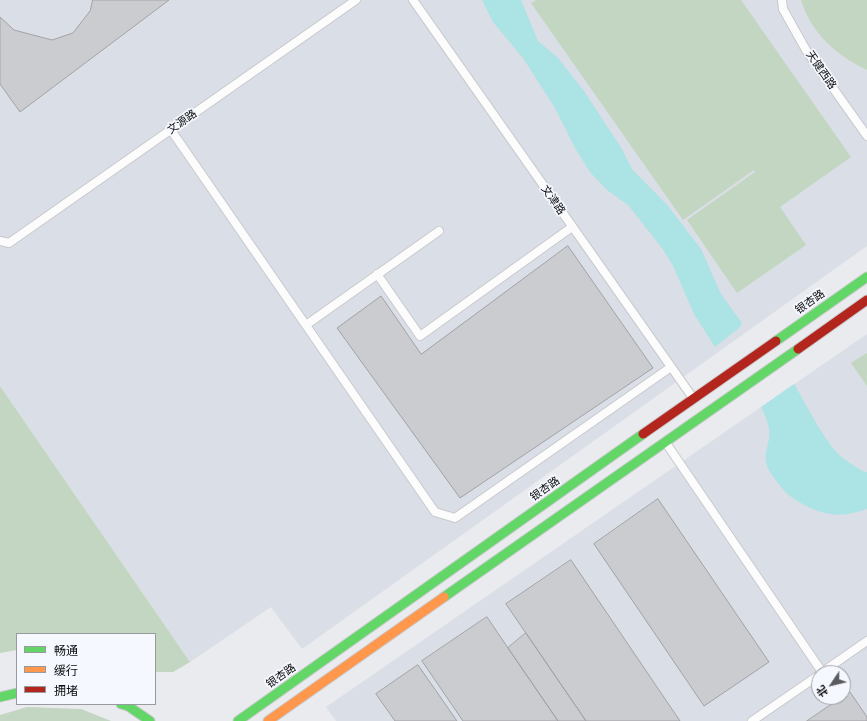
<!DOCTYPE html>
<meta charset="utf-8">
<style>
body{margin:0}
#map{position:relative;width:867px;height:721px;overflow:hidden;background:#eaebef;font-family:Mulish,"Noto Sans SC",sans-serif}
canvas{display:block}
.legend{position:absolute;left:16px;top:633px;width:140px;height:72px;box-sizing:border-box;background:#f5f8fe;border:1px solid #989a9f;margin:0;padding:5px 7px;list-style:none;font-size:12px;color:#0d0e10}
.legend li{display:flex;align-items:center;gap:8px;height:20px}
.legend b{width:20px;border:1px solid #989a9f}
.north{position:absolute;left:811px;top:665px;width:40px;height:40px;box-sizing:border-box;background:#f5f8fe;border:1px solid #989a9f;border-radius:50%;rotate:235deg;font-size:11px;font-weight:700;line-height:16px;text-align:center;color:#0d0e10}
.north::after{content:'';display:block;margin:auto;width:14px;height:18px;background:#5a5b5e;clip-path:polygon(50% 0,100% 100%,50% 72%,0 100%)}
</style>
<div id="map">
<canvas width="867" height="721"></canvas>
<ul class="legend">
<li><b style="height:5px;background:#63d668"></b>畅通</li>
<li><b style="height:5px;background:#ff974d"></b>缓行</li>
<li><b style="height:5px;background:#b3261e"></b>拥堵</li>
</ul>
<div class="north">北</div>
</div>
<script>
const c = document.querySelector('canvas').getContext('2d');
c.lineJoin = 'round';
function paint(path, color) { c.fillStyle = color; c.fill(path, 'evenodd'); }
function stroke(path, color, width, dash) { c.strokeStyle = color; c.lineWidth = width; c.lineCap = dash ? 'butt' : 'round'; c.setLineDash(dash || []); c.stroke(path); }
function label(font, color, halo, rows, align = 'center') {
  c.font = font + ' Mulish,"Noto Sans SC",sans-serif'; c.lineWidth = 3.5; c.setLineDash([]); c.textBaseline = 'middle'; c.strokeStyle = halo; c.fillStyle = color; for (const [text, x, y, turn = 0] of rows) {
    c.save(); c.translate(x, y); c.rotate((+turn || 0) * Math.PI / 180); c.textAlign = isNaN(turn) ? turn : align; if (halo) c.strokeText(text, 0, 0); c.fillText(text, 0, 0); c.restore();
  }
}
const built = new Path2D(`
 M0 0H867V246L302 649 271 607 190 662 0 386Z
 M867 334V721H336L326 707ZM819 673H843V697H819Z`);
const green = new Path2D(`
 M536 0H741L851 157 780 207 806 245 737 293 687 220 755 172 754 170 683 220 531 3Z
 M801 0H867V70C837 56 811 33 801 0Z
 M867 353V386L851 363Z
 M0 386 190 662 173 672H155V634H17V650L0 653Z
 M27 707 81 709 111 721H0V715Z`);
const water = new Path2D(`
 M482 0H521L538 41 558 58 584 91 622 149 632 169 668 206 701 249 721 294 742 323 739 328 715 347 694 314 673 266 662 248 628 205 607 190 590 172 575 148 555 108 523 58 493 22Z
 M794 384C808 407 819 432 837 453 844 460 854 465 862 471L867 472V509C855 513 844 516 831 514 819 513 798 503 789 495 783 490 770 474 767 466 764 454 767 450 769 439 771 428 766 417 761 407Z`);
const building = new Path2D(`
 M93 0H169L20 112 0 84V17L14 30 52 40 73 33 90 11Z
 M568 246 653 368 460 498 337 328 381 296 421 354Z
 M658 499 769 662 704 706 594 544Z
 M571 560 680 721H586L506 604Z
 M487 617 508 648 558 721H463L422 661Z
 M526 633 586 721H558L508 648Z
 M418 665 457 721H395L376 694Z
 M850 692 867 717V721H807Z`);
const lane = new Path2D(`
 M413 0 693 398
 M782 0 783 9 806 50 867 136
 M171 130 435 512 455 518 671 367
 M0 241 9 243 356 0
 M377 274 420 336 572 227
 M306 325 439 231
 M666 443 822 672
 M821 673 867 641
 M752 721 819 675`);
const fast = new Path2D(`
 M776 341 867 277
 M444 597 798 349
 M0 697 17 693
 M121 704 128 706 150 721
 M238 721 643 434`);
const slow = new Path2D(`
 M268 721 444 597`);
const jam = new Path2D(`
 M798 349 867 300
 M643 434 776 341`);
const streetNames = [
 ["天健西路",821,70,55],
 ["文源路",182,122,-35],
 ["文津路",553,200,55],
 ["银杏路",810,302,-35],
 ["银杏路",545,489,-35],
 ["银杏路",281,676,-35]
];
paint(built, '#dadee7');
paint(green, '#c2d6c1');
paint(water, '#ace3e4');
paint(building, '#cbcccf');
stroke(building, '#a2a3a6', 1);
stroke(lane, '#c9c9cc', 10);
stroke(fast, '#c9c9cc', 11);
stroke(slow, '#c9c9cc', 11);
stroke(jam, '#c9c9cc', 11);
stroke(lane, '#fcfcfd', 8);
stroke(fast, '#63d668', 9);
stroke(slow, '#ff974d', 9);
stroke(jam, '#b3261e', 9);
label('11px', '#0d0e10', '#f5f8fe', streetNames);
</script>
